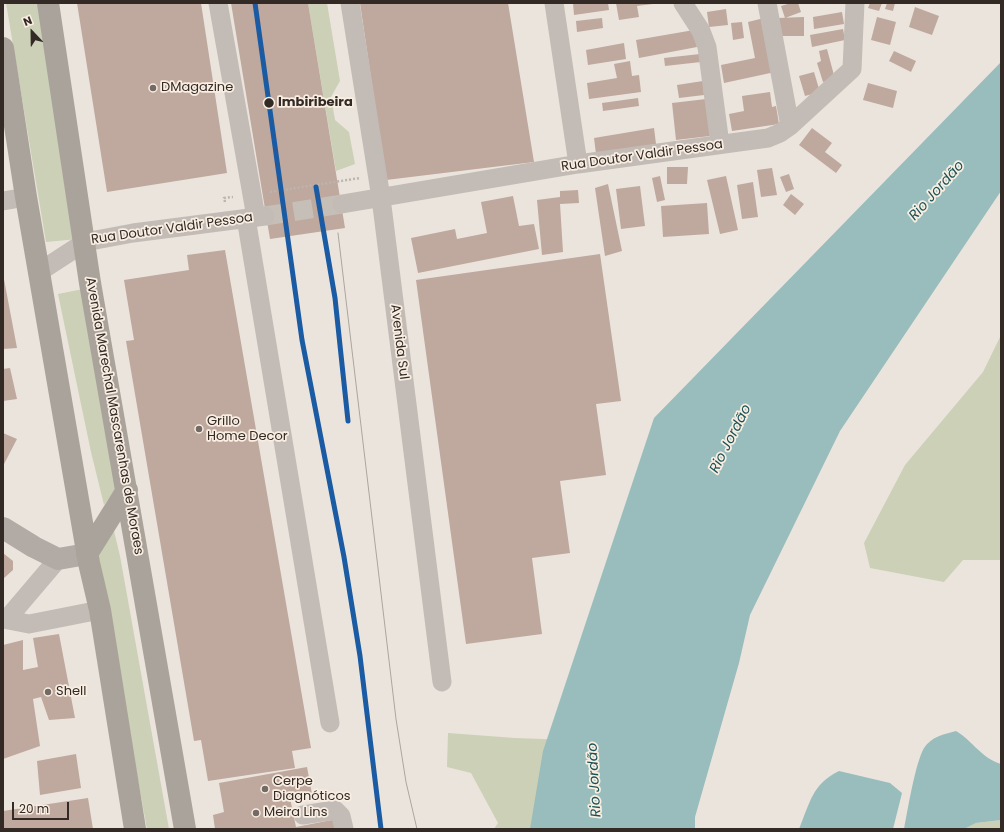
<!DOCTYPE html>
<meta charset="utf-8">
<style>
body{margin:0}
#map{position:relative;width:1004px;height:832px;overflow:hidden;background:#ebe4dc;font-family:Poppins,sans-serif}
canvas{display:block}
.frame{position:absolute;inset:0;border:4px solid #332925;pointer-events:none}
.north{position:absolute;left:12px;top:12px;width:40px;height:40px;-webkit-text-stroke:3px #f9eee2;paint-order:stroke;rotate:338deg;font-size:11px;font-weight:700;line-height:16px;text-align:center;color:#332925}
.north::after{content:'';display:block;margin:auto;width:14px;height:18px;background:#332925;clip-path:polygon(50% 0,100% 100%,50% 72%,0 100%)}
.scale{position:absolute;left:12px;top:802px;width:57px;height:18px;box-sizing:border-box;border:2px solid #332925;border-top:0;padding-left:5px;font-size:12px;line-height:14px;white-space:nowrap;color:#332925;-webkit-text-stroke:3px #f9eee2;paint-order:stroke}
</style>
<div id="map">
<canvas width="1004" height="832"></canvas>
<div class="frame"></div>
<div class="north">N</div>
<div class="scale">20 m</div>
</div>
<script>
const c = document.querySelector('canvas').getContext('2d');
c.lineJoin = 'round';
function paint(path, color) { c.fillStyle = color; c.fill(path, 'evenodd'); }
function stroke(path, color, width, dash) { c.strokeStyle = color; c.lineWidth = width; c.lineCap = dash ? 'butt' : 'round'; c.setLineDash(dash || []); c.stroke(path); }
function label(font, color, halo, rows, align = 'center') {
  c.font = font + ' Poppins,sans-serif'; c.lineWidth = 3.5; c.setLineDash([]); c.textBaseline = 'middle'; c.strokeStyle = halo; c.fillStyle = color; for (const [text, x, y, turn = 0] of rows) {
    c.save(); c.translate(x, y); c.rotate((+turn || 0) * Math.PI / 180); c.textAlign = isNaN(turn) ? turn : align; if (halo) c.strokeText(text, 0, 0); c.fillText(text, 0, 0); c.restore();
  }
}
const green = new Path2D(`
 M6 3H40L78 239 46 242Z
 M308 3H327L340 81 331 97 335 120 349 132 355 164 336 171Z
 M83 289 118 486 104 505 91 452 58 294Z
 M1001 335V560H963L944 582 870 568 864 543 905 465 983 372Z
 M114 531 120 556 169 829H147L95 547Z
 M448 733 515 738 572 740 564 829H494L498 823 471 773 447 767Z
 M1001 820V829H964L976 823Z`);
const water = new Path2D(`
 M1001 62V191L840 431 750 615 739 663 695 817V829H530L543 751 654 418Z
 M956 731C973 741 981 758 1001 764V820L976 823 964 829H904C908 809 915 764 924 748 931 737 944 734 956 731Z
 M839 771 890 783 902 793 893 829H799C810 803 812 784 839 771Z`);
const building = new Path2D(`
 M77 3H201L227 173 107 192Z
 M231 3H308L345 228 270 239Z
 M360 3H508L534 162 386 180Z
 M573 3H608L609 10 574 15Z
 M616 3H653V4L637 6 639 17 619 20Z
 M791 3H798L801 12 785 18 781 6Z
 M870 3H882L879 11 868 8Z
 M887 3H895L893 11 885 9Z
 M915 7 939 16 932 35 909 27Z
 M726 9 728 25 709 27 707 12Z
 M842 12 844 24 814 29 813 17Z
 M804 17V36H778V18Z
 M877 17 896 22 890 45 871 40Z
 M602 18 603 28 577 32 576 21Z
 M764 18 775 72 724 83 721 65 755 58 748 22Z
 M742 22 744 38 733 40 731 23Z
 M843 29 845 40 812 47 810 35Z
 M694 30 697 47 639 58 636 40Z
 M624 43 626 59 588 65 586 50Z
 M827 49 835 79 823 82 817 63 821 61 819 51Z
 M894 51 916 61 911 72 889 61Z
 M700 54 701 62 665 66 664 58Z
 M630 61 632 76 639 75 641 92 589 99 587 83 617 78 614 64Z
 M814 72 820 92 805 96 799 76Z
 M703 81 704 95 679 98 677 85Z
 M868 83 897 91 893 108 863 100Z
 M770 92 772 107 776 106 779 124 732 131 729 114 744 111 742 96Z
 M638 98 639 106 603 111 602 103Z
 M706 99 710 136 676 140 672 103Z
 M654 128 656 144 596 154 594 138Z
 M812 128 832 143 825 152 842 165 836 173 799 145Z
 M667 167H688L687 184H667Z
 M772 168 777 195 761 197 757 170Z
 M789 174 794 189 786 192 780 177Z
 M660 176 665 200 657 202 652 178Z
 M726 176 738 230 720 234 707 180Z
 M753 182 758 217 742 219 737 185Z
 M608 184 622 251 605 256 595 188Z
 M640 186 645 226 621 229 616 189Z
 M578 190 579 203 560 204 563 252 542 255 537 200 560 197V191Z
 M791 194 804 204 795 215 783 205Z
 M513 196 519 226 534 224 539 249 418 273 411 238 455 229 457 239 487 233 481 202Z
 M707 203 709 234 663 237 661 206Z
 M225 250 311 748 292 751 295 768 208 781 201 740 194 741 126 341 134 340 124 280 189 270 187 255Z
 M600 254 621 401 596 404 606 475 560 481 570 553 532 558 542 634 466 644 416 280Z
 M3 274 17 348 3 349Z
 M10 368 17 399 3 401V369Z
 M3 433 17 439 3 466Z
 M3 553 13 561V570L3 579Z
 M59 634 75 718 49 720 41 697 33 699 40 746 3 759V645L23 640V670L38 667 33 638Z
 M76 754 81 788 40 795 37 761Z
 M307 767 312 794 290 798 296 827 337 819 339 829H215L213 815 224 812 219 783Z
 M88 798 93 829H3V811Z`);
const minorTunnel = new Path2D(`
 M265 216 342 204`);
const path = new Path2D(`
 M270 192 360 178
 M225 202 224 198 233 197`);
const minor = new Path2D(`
 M218 3 256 217
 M350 3 381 198 442 682
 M554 3 578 164
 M683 3 701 31 707 47 720 144
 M767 3 790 126
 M3 201 26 197
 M342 204 578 164 768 138 780 133 790 126 852 69 855 3
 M246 218 330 723
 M39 272 85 242 133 233 265 216
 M3 619 29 624 100 610
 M7 619 58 559
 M303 815 335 810 341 816 344 829`);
const major = new Path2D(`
 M3 528 34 547 58 559 87 554`);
const highway = new Path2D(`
 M48 3 90 283 185 829
 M3 48 26 197 89 563 100 610 135 829
 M87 554 127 490`);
const tram = new Path2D(`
 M338 233 396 719 406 782 417 829`);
const metro1 = new Path2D(`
 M255 3 302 340 344 557 360 656 381 829
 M316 187 335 298 348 421`);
const markers = [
 [153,88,4,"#736a65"],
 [269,103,5.5,"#332925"],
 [199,429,4,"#736a65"],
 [48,692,4,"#736a65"],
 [265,789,4,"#736a65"],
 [256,813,4,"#736a65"]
];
const poiNames = [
 ["DMagazine",161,88],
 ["Grillo",207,422],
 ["Home Decor",207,437],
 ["Shell",56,692],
 ["Cerpe",273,782],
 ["Diagnóticos",273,797],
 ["Meira Lins",264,813]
];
const stopNames = [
 ["Imbiribeira",278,103]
];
const streetNames = [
 ["Rua Doutor Valdir Pessoa",642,156,-8],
 ["Rua Doutor Valdir Pessoa",172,229,-8],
 ["Avenida Sul",399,342,83],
 ["Avenida Marechal Mascarenhas de Moraes",114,416,80]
];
const waterNames = [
 ["Rio Jordão",937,191,-48],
 ["Rio Jordão",731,439,-63],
 ["Rio Jordão",595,780,-93]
];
paint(green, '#ccd0b6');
paint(water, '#98bdbc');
paint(building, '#bfa89d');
stroke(minorTunnel, '#c6bfb7', 19, [19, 10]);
stroke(path, '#bcb4ae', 2.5, [2, 2]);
stroke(minor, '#c3bcb6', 19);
stroke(major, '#b2aaa5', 22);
stroke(highway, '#aaa39c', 22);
stroke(tram, '#aba5a0', 1);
stroke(metro1, '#1a5ba3', 5);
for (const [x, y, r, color] of markers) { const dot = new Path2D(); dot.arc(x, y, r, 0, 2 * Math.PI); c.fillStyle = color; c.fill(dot); stroke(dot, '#f9eee2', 1.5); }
label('13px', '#332925', '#f9eee2', poiNames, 'left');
label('bold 13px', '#332925', '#f9eee2', stopNames, 'left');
label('13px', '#332925', '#f9eee2', streetNames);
label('italic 14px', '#1a5155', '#f9eee2', waterNames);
</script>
